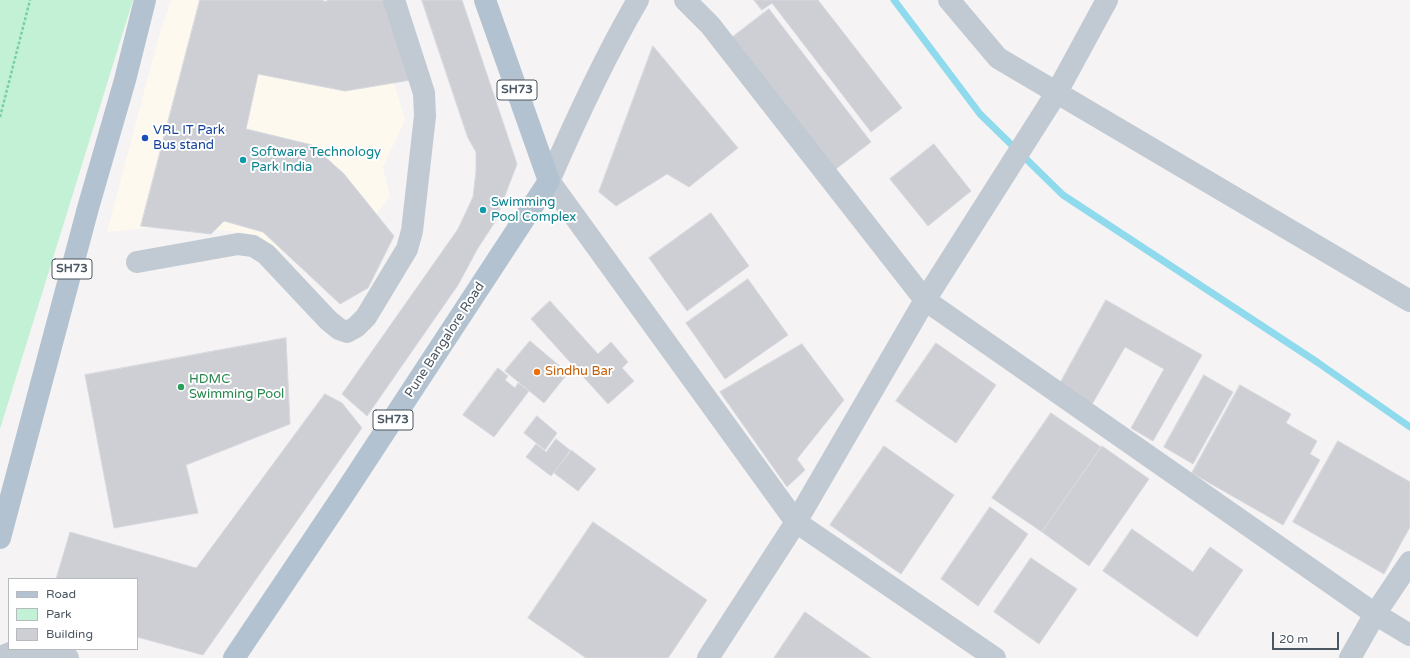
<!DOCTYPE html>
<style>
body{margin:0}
#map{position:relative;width:1410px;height:658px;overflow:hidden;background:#f5f3f3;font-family:"Varela Round",sans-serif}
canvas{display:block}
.legend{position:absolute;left:8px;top:578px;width:130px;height:72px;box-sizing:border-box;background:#fff;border:1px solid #b7bbc0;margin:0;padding:5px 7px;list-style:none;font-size:12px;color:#4a5661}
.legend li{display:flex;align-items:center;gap:8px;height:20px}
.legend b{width:20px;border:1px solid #b7bbc0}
.scale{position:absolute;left:1272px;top:632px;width:67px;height:18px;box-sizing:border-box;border:2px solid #4a5661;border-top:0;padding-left:5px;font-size:12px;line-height:14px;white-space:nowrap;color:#4a5661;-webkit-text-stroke:3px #fff;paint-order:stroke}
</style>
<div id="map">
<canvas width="1410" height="658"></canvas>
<ul class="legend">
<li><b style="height:5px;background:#b3c2d1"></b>Road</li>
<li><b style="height:11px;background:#c3f1d5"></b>Park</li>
<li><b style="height:11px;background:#cdcfd5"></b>Building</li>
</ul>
<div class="scale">20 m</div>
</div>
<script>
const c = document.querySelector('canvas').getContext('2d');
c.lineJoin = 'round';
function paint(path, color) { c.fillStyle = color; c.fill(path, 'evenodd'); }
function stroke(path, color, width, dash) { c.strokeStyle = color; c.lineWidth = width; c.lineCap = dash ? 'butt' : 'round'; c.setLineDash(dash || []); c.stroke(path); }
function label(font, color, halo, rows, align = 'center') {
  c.font = font + ' "Varela Round",sans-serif'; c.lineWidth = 4; c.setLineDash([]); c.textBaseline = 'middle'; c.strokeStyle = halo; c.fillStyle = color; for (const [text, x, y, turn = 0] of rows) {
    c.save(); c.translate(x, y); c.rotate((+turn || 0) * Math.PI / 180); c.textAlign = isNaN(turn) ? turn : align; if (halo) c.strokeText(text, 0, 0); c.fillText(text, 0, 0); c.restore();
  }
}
const commercial = new Path2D(`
 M171 0H369L405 120 383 167 390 196 331 276 246 233 178 225 107 232 159 36Z`);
const green = new Path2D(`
 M0 0H133L0 429Z`);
const stream = new Path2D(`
 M894 0 980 114 1063 195 1317 362 1410 427`);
const building = new Path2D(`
 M200 0H321L327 2V0H384L417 79 345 91 258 74 246 129 312 145 344 174 394 236 368 288 340 304 263 232 224 221 211 234 141 226Z
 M422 0H462L517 164 495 222 478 248 458 285 367 416 342 394 458 229 473 197 476 171V152L468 138Z
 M754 0H818L902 108 871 132 772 3 762 10Z
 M769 9 871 142 832 172 730 39Z
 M653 46 738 148 689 187 667 174 616 206 599 192Z
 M934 144 971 191 928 226 890 179Z
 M711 213 749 266 687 311 649 258Z
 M748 279 788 335 725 379 686 323Z
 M1106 300 1202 355 1153 441 1131 428 1164 369 1125 347 1091 406 1058 387Z
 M550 301 598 354 611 342 628 362 622 368 634 381 608 404 531 319Z
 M286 338 290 424 186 465 198 513 114 528 85 375Z
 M530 341 568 373 544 403 505 371Z
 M936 343 996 385 956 443 896 401Z
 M802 344 844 400 797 459 805 470 787 487 720 392Z
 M498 368 508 376 505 380 515 388 518 383 529 391 494 437 463 415Z
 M1204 375 1233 392 1193 464 1164 447Z
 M1240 385 1291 414 1286 423 1317 441 1310 454 1320 460 1283 525 1192 473Z
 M325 394 342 403 362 428 203 655 137 637V579H56L70 532 196 568Z
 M1051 413 1101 447 1042 532 992 498Z
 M537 416 557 433 545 450 524 433Z
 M556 439 571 451 551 476 526 457 536 444 546 452Z
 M1338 441 1410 482V527L1384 574 1293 522Z
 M884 446 954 495 901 574 830 525Z
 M1102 446 1149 479 1089 566 1042 532Z
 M571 450 596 469 578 491 554 473Z
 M990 507 1028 534 978 606 941 579Z
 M593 522 707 600 668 658H586L528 618Z
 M1132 529 1193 572 1210 547 1243 570 1197 637 1103 571Z
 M1031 558 1077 589 1039 644 994 612Z
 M805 612 871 658H774Z`);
const path = new Path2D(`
 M0 117 30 0`);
const minor = new Path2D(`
 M638 0C604 58 576 119 549 181L796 522 995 658
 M685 0 710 25 925 300 1375 614 1410 635
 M949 0 998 58 1410 301
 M137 262 238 244 253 246 266 254 328 320 339 329 347 332 356 327 366 317 407 249 412 231 425 116 424 93 394 0
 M33 649 68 658
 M0 657 20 649
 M708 658 796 522 925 300 1057 92 1107 0
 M1350 658 1375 614 1410 562`);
const major = new Path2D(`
 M0 538 88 208 125 80 145 0
 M234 658 344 494 549 181 485 0`);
const markers = [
 [145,138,4,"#1a4fb4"],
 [243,160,4,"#0f9aa8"],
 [483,210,4,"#0f9aa8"],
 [537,372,4,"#e8710a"],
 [181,387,4,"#2e9e5b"]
];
const shields = [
 [517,90,40],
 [72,269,40],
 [393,420,40]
];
const shieldNames = [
 ["SH73",517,90],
 ["SH73",72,269],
 ["SH73",393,420]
];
const transitNames = [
 ["VRL IT Park",153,131],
 ["Bus stand",153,146]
];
const cultureNames = [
 ["Software Technology",251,153],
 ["Park India",251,168],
 ["Swimming",491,203],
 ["Pool Complex",491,218]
];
const streetNames = [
 ["Pune Bangalore Road",445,340,-57]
];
const foodNames = [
 ["Sindhu Bar",545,372]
];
const leisureNames = [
 ["HDMC",189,380],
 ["Swimming Pool",189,395]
];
paint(commercial, '#fdf9ef');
paint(green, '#c3f1d5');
stroke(stream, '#90daee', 7);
paint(building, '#cdcfd5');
stroke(building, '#d7d9de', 1);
stroke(path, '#7ad0a6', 2.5, [3, 2]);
stroke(minor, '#c1cad2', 22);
stroke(major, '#b3c2d1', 22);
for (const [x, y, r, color] of markers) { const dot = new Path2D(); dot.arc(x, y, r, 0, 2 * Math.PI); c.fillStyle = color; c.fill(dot); stroke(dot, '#fff', 1.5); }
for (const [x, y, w] of shields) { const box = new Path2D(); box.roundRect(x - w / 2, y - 10, w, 20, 3); c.fillStyle = '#fff'; c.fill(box); stroke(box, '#4a5661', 1); }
label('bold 12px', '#4a5661', null, shieldNames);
label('13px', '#164399', '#fff', transitNames, 'left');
label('13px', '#0d838f', '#fff', cultureNames, 'left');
label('13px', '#4a5661', '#fff', streetNames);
label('13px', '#c56008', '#fff', foodNames, 'left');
label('13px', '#27864d', '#fff', leisureNames, 'left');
</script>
